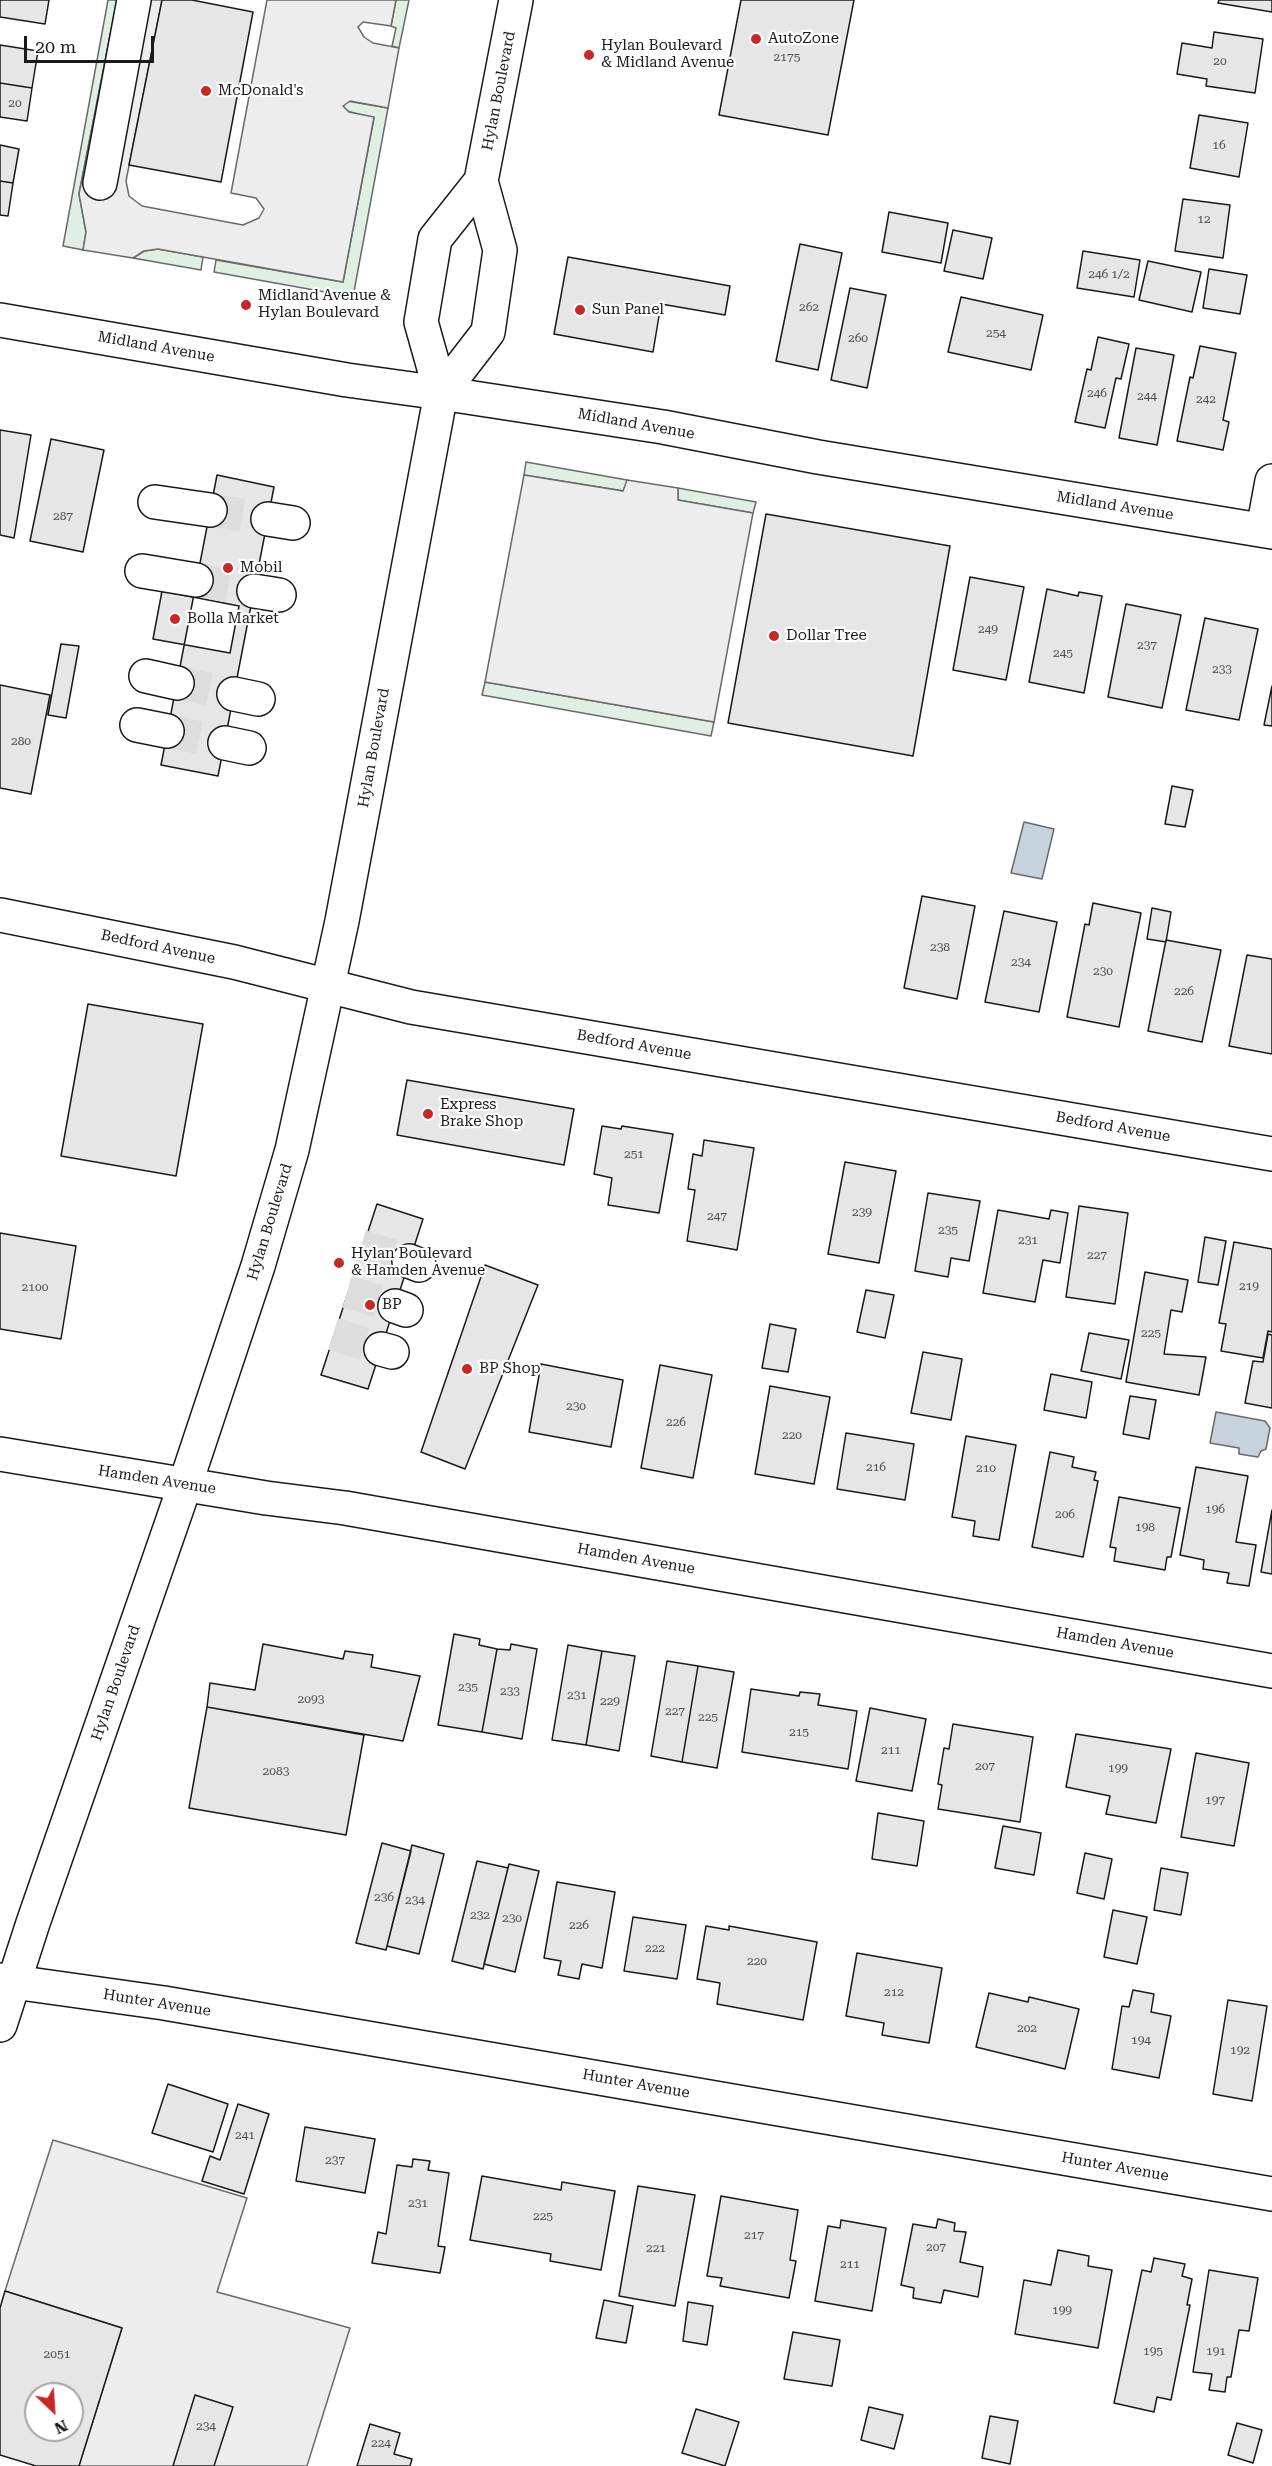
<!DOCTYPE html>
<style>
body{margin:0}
#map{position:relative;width:1272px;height:2466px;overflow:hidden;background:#fff;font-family:"Roboto Serif",serif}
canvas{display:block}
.north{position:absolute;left:24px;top:2382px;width:60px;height:60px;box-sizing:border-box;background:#fff;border:2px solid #a3a3a3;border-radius:50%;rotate:155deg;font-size:16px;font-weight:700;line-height:24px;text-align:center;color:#1a1a1a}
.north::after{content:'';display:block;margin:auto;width:21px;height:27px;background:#c62828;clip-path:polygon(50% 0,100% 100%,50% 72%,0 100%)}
.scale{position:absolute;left:24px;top:36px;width:130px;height:27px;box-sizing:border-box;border:3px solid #1a1a1a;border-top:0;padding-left:8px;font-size:18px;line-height:21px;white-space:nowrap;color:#1a1a1a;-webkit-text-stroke:4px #fff;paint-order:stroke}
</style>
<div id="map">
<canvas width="1272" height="2466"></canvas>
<div class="north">N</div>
<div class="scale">20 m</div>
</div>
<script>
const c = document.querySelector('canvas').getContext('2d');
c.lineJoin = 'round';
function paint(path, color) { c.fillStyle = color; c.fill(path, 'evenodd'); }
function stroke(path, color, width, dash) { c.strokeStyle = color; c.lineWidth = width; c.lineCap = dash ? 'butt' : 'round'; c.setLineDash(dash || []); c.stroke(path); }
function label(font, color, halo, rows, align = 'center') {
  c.font = font + ' "Roboto Serif",serif'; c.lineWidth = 4.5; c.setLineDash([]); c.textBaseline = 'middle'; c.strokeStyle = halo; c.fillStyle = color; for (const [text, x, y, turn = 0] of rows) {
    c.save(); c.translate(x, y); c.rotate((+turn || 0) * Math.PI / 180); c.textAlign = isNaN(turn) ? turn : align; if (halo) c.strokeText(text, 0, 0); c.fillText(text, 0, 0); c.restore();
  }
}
const green = new Path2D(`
 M108 0H117L79 194 86 232 83 250 63 246Z
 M396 0H409L399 48 392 46 396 28 391 26Z
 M347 101 388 108 353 297 214 272 216 260 343 282 374 118 346 111 343 106Z
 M158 249 203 257 201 270 133 258 144 251Z
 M526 462 627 480 626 490 624 491 524 475Z
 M678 488 756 502 753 513 678 500Z
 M485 682 714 722 711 736 482 695Z`);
const parking = new Path2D(`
 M117 0H162L126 181 129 196 142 206 243 225 259 218 264 209 256 198 231 193 267 0H396L391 26 363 22 358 27 364 37 373 43 399 48 388 108 350 101 343 106 349 112 374 117 343 282 158 249 144 251 133 258 83 250 86 232 79 194Z
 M524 475 623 491 627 480 678 488V500L753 513 714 722 485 682Z
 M53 2140 247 2198 217 2292 350 2328 307 2466H79L122 2328 5 2291Z`);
const water = new Path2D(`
 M1024 822 1054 829 1042 879 1011 873Z
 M1216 1412 1265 1421 1270 1428 1266 1449 1261 1451 1258 1457 1239 1454V1448L1210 1443Z`);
const building = new Path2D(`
 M0 0H49L45 24 0 17Z
 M162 0H192L253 12 221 182 129 165Z
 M741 0H854L828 135 719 115Z
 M1219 0H1272V12L1218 3Z
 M1214 32 1263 39 1255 93 1206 86 1207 79 1177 74 1182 43 1212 48Z
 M0 45 38 51 32 88 0 83Z
 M0 83 32 88 27 121 0 117Z
 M1199 115 1248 123 1239 177 1190 168Z
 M0 145 19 149 13 183 0 181Z
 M0 181 13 183 8 216 0 215Z
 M1183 199 1230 205 1223 258 1175 251Z
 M889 212 948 223 941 263 882 252Z
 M953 230 992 238 983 279 944 271Z
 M800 244 842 253 818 370 776 361Z
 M1083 251 1140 260 1134 297 1077 288Z
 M568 257 730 286 725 315 661 304 653 352 554 334Z
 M1148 261 1201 272 1192 312 1139 300Z
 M1209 269 1247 275 1240 314 1203 308Z
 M850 288 886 295 867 388 831 380Z
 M961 297 1043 315 1031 370 948 352Z
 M1098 337 1129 344 1121 379 1116 378 1105 428 1075 422 1087 369 1091 370Z
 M1200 346 1236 353 1223 420 1229 422 1223 450 1177 441 1190 377 1193 378Z
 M1136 348 1174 355 1157 445 1119 438Z
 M0 430 31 435 14 538 0 535Z
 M51 439 104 450 83 552 30 541Z
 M217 475 274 487 218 776 161 765Z
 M766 514 950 546 913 756 728 723Z
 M970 577 1024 587 1006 680 953 670Z
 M1047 589 1078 596 1079 592 1102 596 1084 693 1029 682Z
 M162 591 239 606 230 653 153 639Z
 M1126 604 1181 615 1162 708 1108 697Z
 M1205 618 1258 629 1239 720 1186 710Z
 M61 644 79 646 66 718 48 715Z
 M0 685 50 695 31 794 0 788Z
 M1272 686V726L1264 725Z
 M1172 786 1193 790 1185 827 1165 824Z
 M922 896 975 906 957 999 904 988Z
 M1093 903 1141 913 1119 1027 1067 1017 1085 924 1089 925Z
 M1152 908 1171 912 1166 942 1147 939Z
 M1004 911 1057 922 1039 1012 985 1002Z
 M1166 940 1221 950 1202 1042 1148 1031Z
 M1247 955 1272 959V1054L1229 1046Z
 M88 1004 203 1024 176 1176 61 1156Z
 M407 1080 574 1109 564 1165 397 1135Z
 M602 1126 621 1129 622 1126 673 1134 659 1213 608 1205 612 1178 594 1174Z
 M704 1140 754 1148 737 1250 687 1241 695 1190 688 1189 693 1154 702 1156Z
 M845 1162 896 1171 879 1263 828 1254Z
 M928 1193 980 1201 969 1261 951 1258 948 1277 915 1271Z
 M377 1204 423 1219 368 1389 321 1375Z
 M1079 1206 1128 1213 1115 1304 1066 1297Z
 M998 1210 1049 1219 1051 1210 1068 1213 1060 1263 1043 1260 1035 1302 983 1293Z
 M0 1233 76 1246 61 1339 0 1329Z
 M1205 1237 1226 1241 1218 1285 1198 1282Z
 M1234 1242 1272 1249V1332L1268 1331 1263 1358 1221 1351 1226 1324 1219 1323Z
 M485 1265 538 1285 465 1469 421 1452Z
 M1145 1272 1188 1280 1182 1312 1171 1310 1164 1354 1206 1357 1199 1395 1126 1382Z
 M866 1290 894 1295 885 1338 857 1332Z
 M770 1324 796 1329 788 1372 762 1368Z
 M1089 1333 1129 1340 1121 1379 1081 1371Z
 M1268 1334 1272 1335V1408L1245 1403 1253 1361 1263 1362Z
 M923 1352 962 1359 951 1420 911 1413Z
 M541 1364 623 1380 611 1447 529 1432Z
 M660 1365 712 1375 693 1478 641 1468Z
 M1051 1374 1092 1382 1086 1418 1044 1410Z
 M770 1386 830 1397 814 1484 755 1474Z
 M1130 1396 1156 1400 1149 1439 1123 1434Z
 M846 1433 914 1444 905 1500 837 1489Z
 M966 1436 1016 1445 999 1540 973 1536 975 1521 952 1517Z
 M1050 1452 1074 1457 1072 1467 1096 1472 1094 1480 1098 1481 1083 1557 1032 1547Z
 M1196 1467 1248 1476 1236 1542 1256 1545 1249 1586 1227 1583 1229 1573 1203 1569 1204 1560 1180 1555Z
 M1119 1497 1180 1508 1171 1557H1167L1165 1570 1114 1561 1116 1548 1110 1547Z
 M1272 1510V1574L1261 1572Z
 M454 1634 480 1639 479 1645 497 1649 482 1732 438 1725Z
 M263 1644 343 1659 345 1651 373 1655 371 1667 420 1676 403 1741 207 1707 210 1683 255 1690Z
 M511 1644 537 1649 522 1739 482 1732 497 1649 510 1650Z
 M568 1645 602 1651 586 1745 552 1740Z
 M602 1651 635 1656 619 1751 586 1745Z
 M667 1661 698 1666 682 1762 651 1756Z
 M698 1666 734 1672 717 1768 682 1762Z
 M751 1689 799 1696 800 1692 820 1694 818 1705 857 1711 848 1769 742 1752Z
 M207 1707 364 1735 346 1835 189 1808Z
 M870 1708 926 1719 912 1791 856 1781Z
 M953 1724 1033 1737 1020 1822 938 1809 942 1785 938 1784 944 1748 949 1749Z
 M1076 1734 1171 1749 1156 1823 1106 1814 1110 1796 1066 1787Z
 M1196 1753 1249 1763 1234 1846 1181 1837Z
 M878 1813 924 1821 917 1866 872 1859Z
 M1003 1826 1041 1833 1034 1875 995 1868Z
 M382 1843 411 1851 386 1950 356 1943Z
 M412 1845 444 1854 419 1954 387 1946Z
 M1085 1853 1112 1859 1104 1899 1077 1893Z
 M477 1861 508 1868 483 1969 452 1961Z
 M509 1864 539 1871 515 1972 484 1964Z
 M1161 1868 1188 1873 1181 1915 1154 1910Z
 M557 1882 615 1892 602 1968 582 1964 579 1979 558 1975 561 1961 544 1958Z
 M1113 1910 1147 1917 1137 1964 1104 1957Z
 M633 1917 686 1925 677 1979 624 1971Z
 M706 1926 729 1930V1926L817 1942 803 2020 717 2004 720 1983 697 1979Z
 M857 1953 942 1968 929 2043 882 2035 884 2023 846 2016Z
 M1133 1990 1154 1994 1151 2012 1171 2016 1159 2078 1112 2069 1122 2006 1129 2007Z
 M989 1993 1028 2002 1029 1997 1079 2009 1065 2069 976 2047Z
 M1228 2000 1267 2006 1252 2101 1213 2094Z
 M168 2084 228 2104 213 2152 152 2133Z
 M238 2104 269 2114 244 2194 202 2181 210 2156 220 2160Z
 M305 2127 375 2139 365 2193 296 2181Z
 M413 2159 430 2161 428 2170 449 2173 438 2246 445 2247 440 2273 372 2263 378 2232 386 2234 397 2165 412 2167Z
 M482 2176 561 2190 562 2182 615 2191 601 2270 550 2261 551 2254 470 2240Z
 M638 2186 695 2195 675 2306 619 2296Z
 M721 2196 798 2210 790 2260 796 2261 789 2298 720 2286 722 2278 707 2276Z
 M938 2219 955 2223 954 2231 966 2232 960 2262 983 2267 978 2297 944 2290 941 2303 913 2298 914 2288 901 2285 913 2224 936 2228Z
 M841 2220 886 2228 872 2311 815 2301 828 2226 840 2228Z
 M1058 2250 1089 2256 1088 2266 1112 2270 1098 2348 1015 2334 1024 2280 1051 2285Z
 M1154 2258 1185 2264 1182 2276 1192 2279 1187 2305H1190L1171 2400 1157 2397 1154 2412 1114 2403 1142 2270 1151 2272Z
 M1209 2270 1258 2278 1249 2331 1239 2330 1231 2377H1227L1225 2392 1209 2390 1212 2374 1193 2372Z
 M5 2291 122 2328 79 2466H36L0 2455V2308ZM36 2394H72V2430H36Z
 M604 2300 633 2306 626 2343 596 2338Z
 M688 2302 713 2306 707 2345 683 2341Z
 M793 2332 840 2340 832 2386 784 2379Z
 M195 2395 233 2407 214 2466H173Z
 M869 2407 903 2415 894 2449 861 2440Z
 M696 2409 739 2422 725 2466 682 2453Z
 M990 2416 1018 2421 1010 2464 982 2458Z
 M1237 2423 1262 2430 1253 2463 1228 2455Z
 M370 2424 400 2433 394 2454 412 2459 410 2466H357Z`);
const minorTunnel = new Path2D(`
 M210 510 268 519
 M196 580 254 591
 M177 683 234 694
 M167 731 225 743
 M361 1246 409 1261
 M347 1292 395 1306
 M333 1334 381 1349`);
const minor = new Path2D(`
 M100 183 134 0
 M441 393 663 427 818 457 1272 532
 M155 502 210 510
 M268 519 293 523
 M1263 530 1272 481
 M142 571 196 580
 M254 591 279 595
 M146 676 177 683
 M234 694 258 699
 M137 725 167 731
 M225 743 249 748
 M0 915 234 962 411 1007 1272 1154
 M409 1261 419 1265
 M395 1306 406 1310
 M381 1349 392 1352
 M0 1454 266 1498 345 1508 1272 1671
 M0 1980 164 2003 1272 2194`);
const major = new Path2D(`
 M0 320 347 380 441 393
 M441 393 421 322 435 239 481 181
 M0 2025 33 1923 185 1485 258 1266 292 1150 342 921 441 393 488 332 500 250 481 181 516 0`);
const markers = [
 [756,39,6,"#c62828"],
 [589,55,6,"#c62828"],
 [206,91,6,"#c62828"],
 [246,305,6,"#c62828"],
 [580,310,6,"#c62828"],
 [228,568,6,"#c62828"],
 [175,619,6,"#c62828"],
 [774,636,6,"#c62828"],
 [428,1114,6,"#c62828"],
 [339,1263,6,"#c62828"],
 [370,1305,6,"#c62828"],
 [467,1369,6,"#c62828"]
];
const numberNames = [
 ["2175",787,57],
 ["20",1220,61],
 ["20",15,103],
 ["16",1219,145],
 ["12",1204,219],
 ["246 1/2",1109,274],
 ["262",809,307],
 ["254",996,333],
 ["260",858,338],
 ["246",1097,393],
 ["244",1147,396],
 ["242",1206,399],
 ["287",63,516],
 ["249",988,629],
 ["237",1147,645],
 ["245",1063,653],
 ["233",1222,669],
 ["280",21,741],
 ["238",940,947],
 ["234",1021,962],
 ["230",1103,971],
 ["226",1184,991],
 ["251",634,1154],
 ["239",862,1212],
 ["247",717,1216],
 ["235",948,1230],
 ["231",1028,1240],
 ["227",1097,1255],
 ["219",1249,1286],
 ["2100",35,1287],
 ["225",1151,1333],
 ["230",576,1406],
 ["226",676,1422],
 ["220",792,1435],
 ["216",876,1467],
 ["210",986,1468],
 ["196",1215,1509],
 ["206",1065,1514],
 ["198",1145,1527],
 ["235",468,1687],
 ["233",510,1691],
 ["231",577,1695],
 ["2093",311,1699],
 ["229",610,1701],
 ["227",675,1711],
 ["225",708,1717],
 ["215",799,1732],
 ["211",891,1750],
 ["207",985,1766],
 ["199",1118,1768],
 ["2083",276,1771],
 ["197",1215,1800],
 ["236",384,1897],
 ["234",415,1900],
 ["232",480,1915],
 ["230",512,1918],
 ["226",579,1925],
 ["222",655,1948],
 ["220",757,1961],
 ["212",894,1992],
 ["202",1027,2028],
 ["194",1141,2040],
 ["192",1240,2050],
 ["241",245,2135],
 ["237",335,2160],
 ["231",418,2203],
 ["225",543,2216],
 ["217",754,2235],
 ["207",936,2247],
 ["221",656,2248],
 ["211",850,2264],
 ["199",1062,2310],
 ["195",1153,2351],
 ["191",1216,2351],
 ["2051",57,2354],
 ["234",206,2426],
 ["224",381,2443]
];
const poiNames = [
 ["AutoZone",768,39],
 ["Hylan Boulevard",601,46],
 ["& Midland Avenue",601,63],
 ["McDonald's",218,91],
 ["Midland Avenue &",258,296],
 ["Hylan Boulevard",258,313],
 ["Sun Panel",592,310],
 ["Mobil",240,568],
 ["Bolla Market",187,619],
 ["Dollar Tree",786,636],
 ["Express",440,1105],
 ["Brake Shop",440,1122],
 ["Hylan Boulevard",351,1254],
 ["& Hamden Avenue",351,1271],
 ["BP",382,1305],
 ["BP Shop",479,1369]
];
const streetNames = [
 ["Hylan Boulevard",499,91,-79],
 ["Midland Avenue",156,347,10],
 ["Midland Avenue",636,424,10],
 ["Midland Avenue",1115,506,9],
 ["Hylan Boulevard",374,748,-80],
 ["Bedford Avenue",158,947,12],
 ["Bedford Avenue",634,1045,10],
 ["Bedford Avenue",1113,1127,10],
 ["Hylan Boulevard",270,1222,-73],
 ["Hamden Avenue",157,1480,9],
 ["Hamden Avenue",636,1559,10],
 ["Hamden Avenue",1115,1643,10],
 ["Hylan Boulevard",116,1683,-71],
 ["Hunter Avenue",157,2003,9],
 ["Hunter Avenue",636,2084,10],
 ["Hunter Avenue",1115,2167,10]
];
paint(green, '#e0efe3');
stroke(green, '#6a6a6a', 1.5);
paint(parking, '#ededed');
stroke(parking, '#6a6a6a', 1.5);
paint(water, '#c6d2dc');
stroke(water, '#6a6a6a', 1.5);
paint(building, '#e6e6e6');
stroke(building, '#1a1a1a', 1.5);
stroke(minorTunnel, '#ddd', 33, [33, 16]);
stroke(minor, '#1a1a1a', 36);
stroke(major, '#1a1a1a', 36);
stroke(minor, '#fff', 33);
stroke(major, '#fff', 33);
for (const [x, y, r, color] of markers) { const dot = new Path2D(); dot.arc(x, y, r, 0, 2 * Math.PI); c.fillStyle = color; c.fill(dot); stroke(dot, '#fff', 2); }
label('12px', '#4d4d4d', null, numberNames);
label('15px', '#1a1a1a', '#fff', poiNames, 'left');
label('15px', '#1a1a1a', '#fff', streetNames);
</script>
